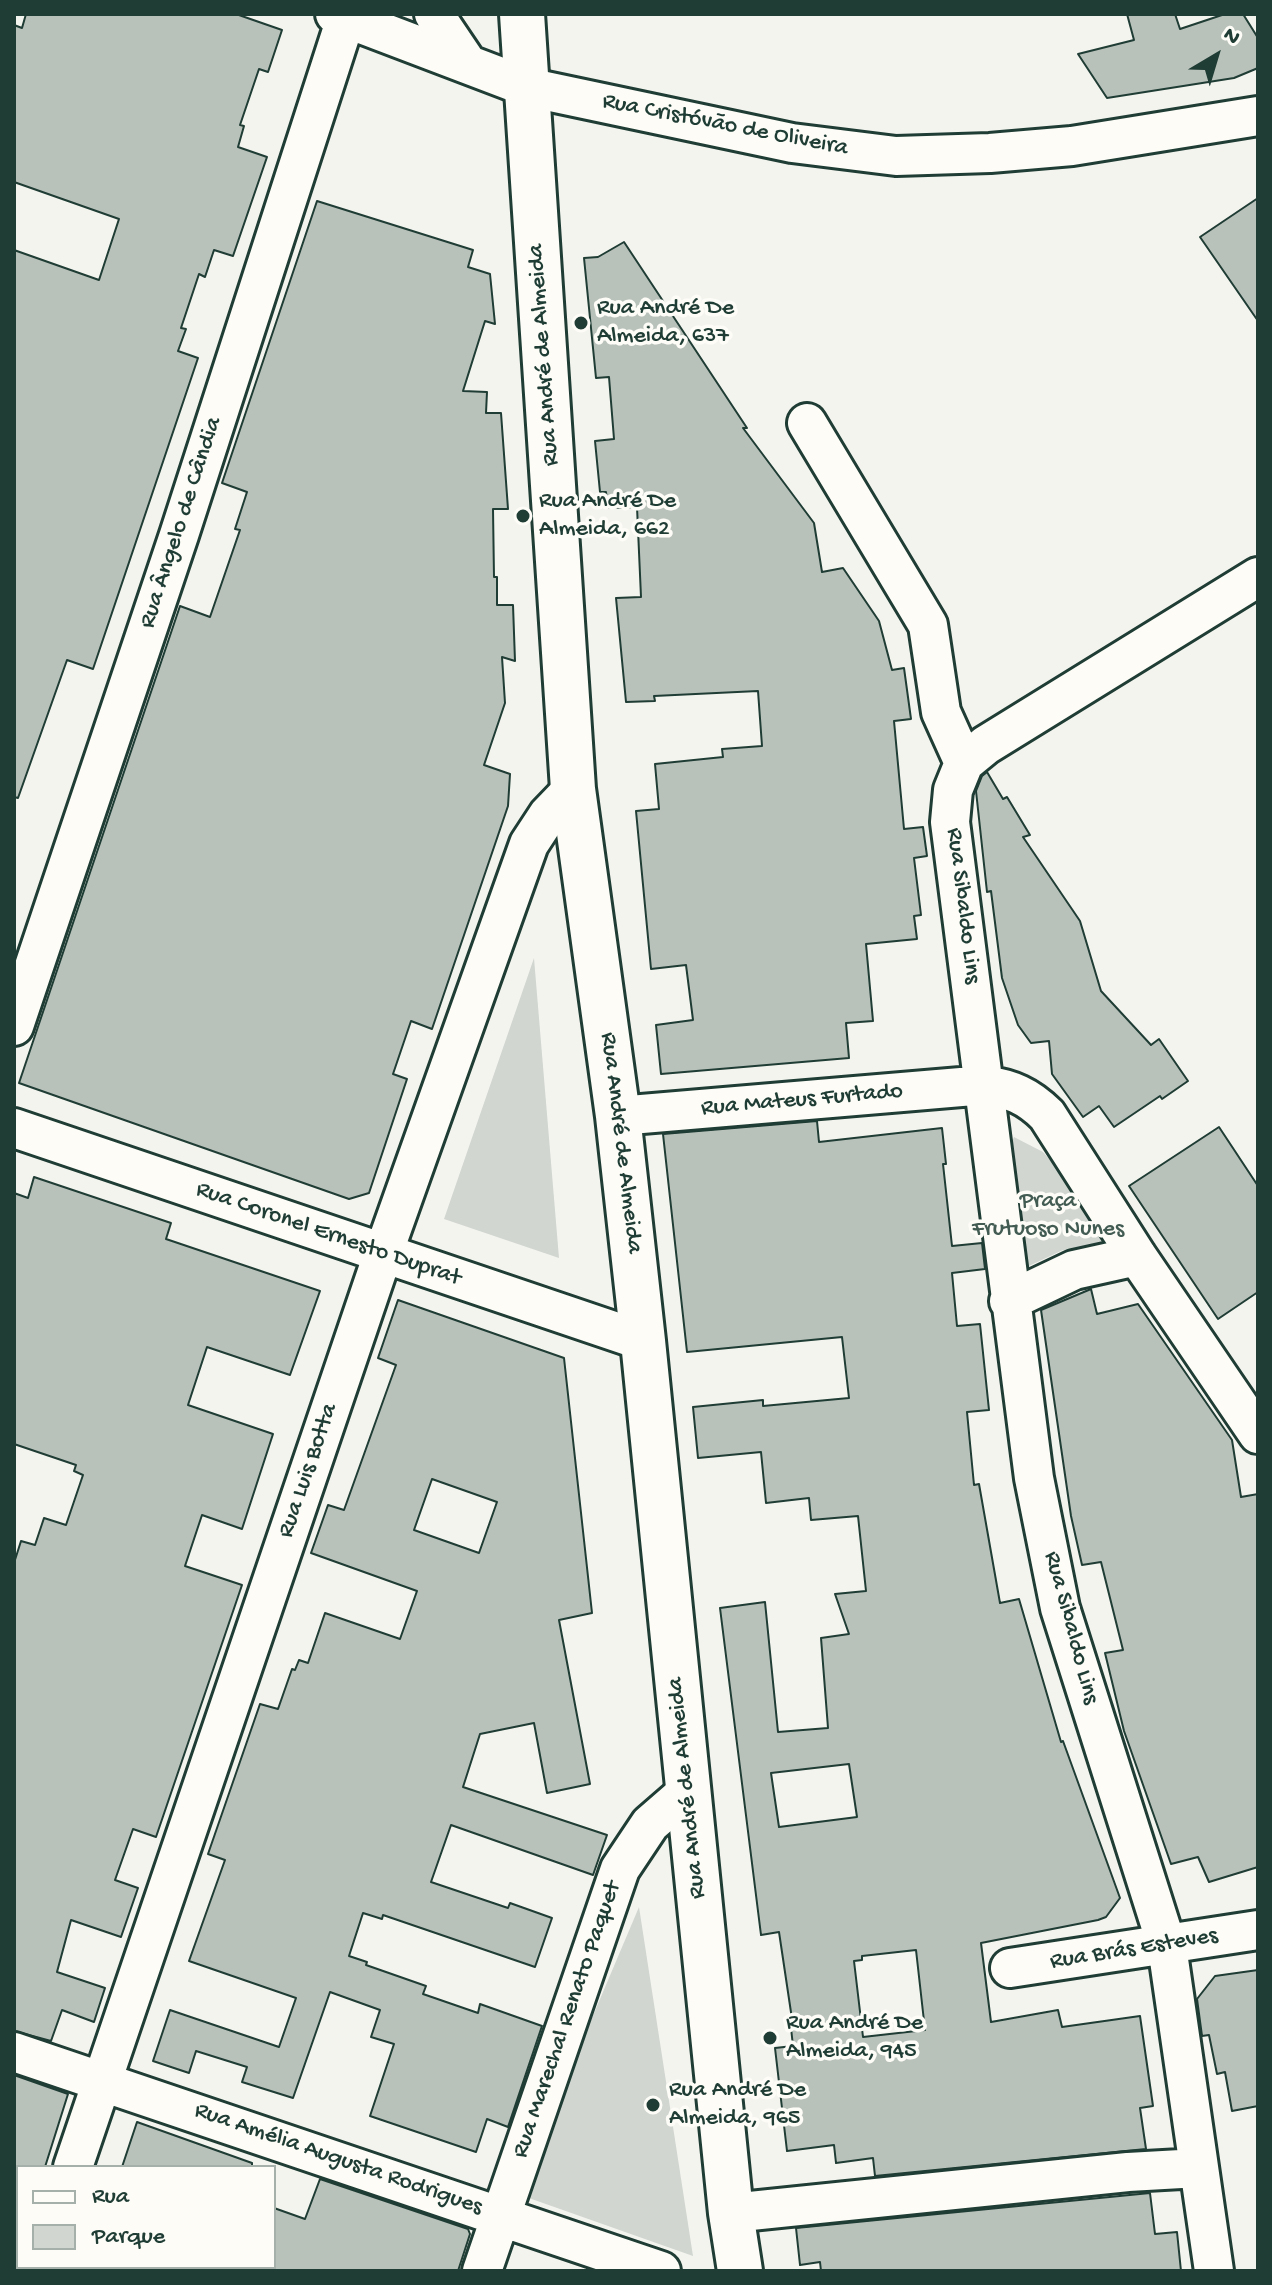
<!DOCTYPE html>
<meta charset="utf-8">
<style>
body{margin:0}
#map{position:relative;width:1272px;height:2285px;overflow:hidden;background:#f4f4ef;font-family:"Gochi Hand",sans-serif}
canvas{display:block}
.frame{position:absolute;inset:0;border:16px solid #1f3d34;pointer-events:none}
.legend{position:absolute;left:16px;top:2165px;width:260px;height:104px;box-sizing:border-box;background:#fdfcf7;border:2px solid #a4b0a9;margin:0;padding:10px 14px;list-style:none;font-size:24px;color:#1f3d34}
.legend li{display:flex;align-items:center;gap:16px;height:40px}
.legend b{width:40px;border:2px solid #a4b0a9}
.north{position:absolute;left:1176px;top:16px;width:80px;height:80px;-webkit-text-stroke:6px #fdfcf7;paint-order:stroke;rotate:38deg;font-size:22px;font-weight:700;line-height:32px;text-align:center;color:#1f3d34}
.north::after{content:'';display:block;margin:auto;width:28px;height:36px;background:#1f3d34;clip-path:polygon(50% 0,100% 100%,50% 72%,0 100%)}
</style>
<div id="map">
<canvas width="1272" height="2285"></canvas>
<div class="frame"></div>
<ul class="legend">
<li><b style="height:10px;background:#fdfcf7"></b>Rua</li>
<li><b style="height:22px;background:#d1d6d1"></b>Parque</li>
</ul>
<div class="north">N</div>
</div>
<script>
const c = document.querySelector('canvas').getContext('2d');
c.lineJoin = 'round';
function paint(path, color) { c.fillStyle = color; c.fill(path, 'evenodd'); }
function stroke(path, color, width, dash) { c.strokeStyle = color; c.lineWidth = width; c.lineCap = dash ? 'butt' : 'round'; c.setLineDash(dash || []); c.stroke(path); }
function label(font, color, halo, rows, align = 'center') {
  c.font = font + ' "Gochi Hand",sans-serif'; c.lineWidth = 7; c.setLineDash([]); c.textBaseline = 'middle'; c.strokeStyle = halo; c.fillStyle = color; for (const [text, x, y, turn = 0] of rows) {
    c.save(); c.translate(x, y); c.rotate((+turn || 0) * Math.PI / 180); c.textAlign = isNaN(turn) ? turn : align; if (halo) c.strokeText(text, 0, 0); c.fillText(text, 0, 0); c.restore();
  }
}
const green = new Path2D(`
 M534 958 559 1258 444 1219Z
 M1014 1137 1043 1152 1072 1185 1115 1245 1063 1250 1016 1272 1005 1159Z
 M639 1907 693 2256 526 2197 564 2084Z`);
const building = new Path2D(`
 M26 14H236L282 30 268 72 259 69 240 125 244 126 238 147 267 157 233 256 214 250 205 277 199 274 181 328 186 329 178 351 198 358 93 669 67 660 18 798 14 797V250L99 280 119 219 14 182V25L22 28Z
 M1127 14H1175L1180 29 1225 14H1243L1258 38V68L1234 78 1107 98 1078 54 1134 40Z
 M1258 198V321L1200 237Z
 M317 201 473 250 468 267 490 274 495 324 485 321 463 391 487 392 486 413H501L508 509H493L494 577H497V605H513L515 661 502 657 505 703 484 765 510 774 508 806 432 1029 411 1021 393 1074 407 1079 369 1193 349 1199 19 1083 180 606 210 617 240 530 235 529 247 492 222 483Z
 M624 242 747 428H743L814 523 822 572 843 568 879 621 892 670 904 668 911 719 894 721 904 829 923 827 927 856 914 858 921 915 914 916 917 939 866 944 873 1021 846 1023 849 1058 661 1074 656 1025 693 1020 686 965 651 969 636 811 659 809 655 764 723 757 722 749 762 746 758 691 654 696 655 701 626 702 616 598 641 597 637 507 608 508 606 492H600L595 441 614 439 609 377 596 378 584 258 598 257Z
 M987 772 1003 799 1007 797 1030 835 1023 837 1080 921 1101 991 1151 1045 1159 1039 1188 1081 1162 1099 1160 1096 1114 1127 1099 1106 1083 1117 1052 1074 1049 1041 1031 1043 1018 1025 1002 978 991 891 987 892 976 791 982 776Z
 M817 1121 819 1142 942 1128 946 1164H943L952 1246 982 1243 985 1269 952 1273 957 1326 980 1324 989 1410 967 1412 974 1485 979 1484 1000 1603 1019 1599 1061 1742 1063 1741 1120 1898 1106 1917 1098 1920 981 1943 991 2022 1058 2010 1062 2027 1140 2016 1153 2106 1140 2108 1146 2149 875 2176 873 2158 836 2163 834 2145 787 2151 775 2048 793 2046 790 2019H792L779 1932 761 1935 720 1608 765 1602 778 1732 828 1728 821 1638 849 1634 835 1594 866 1591 858 1516 811 1520 809 1498 766 1503 761 1452 698 1458 693 1407 763 1400V1406L849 1398 842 1337 687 1352 663 1134ZM849 1764 857 1817 779 1827 771 1773ZM916 1950 925 2030 863 2037 854 1961 862 1960V1956Z
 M1219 1127 1258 1186V1292L1218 1319 1129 1186Z
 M34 1177 171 1223 166 1239 320 1291 290 1375 207 1347 188 1405 273 1434 242 1529 202 1515 185 1566 242 1585 156 1837 133 1829 115 1880 138 1888 121 1937 71 1920 57 1972 105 1988 94 2022 62 2010 51 2041 14 2031V1563L21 1541 35 1545 44 1518 66 1525 83 1475 74 1471 76 1465 14 1444V1193L28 1198Z
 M1091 1289 1097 1314 1138 1304 1232 1440 1241 1497 1258 1494V1867L1209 1882 1198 1857 1171 1864 1124 1731 1105 1653 1123 1650 1101 1562 1082 1565 1071 1516 1041 1310Z
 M398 1300 564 1358 592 1613 559 1620 590 1784 547 1793 534 1723 480 1734 463 1787 607 1835 593 1875 451 1825 431 1882 508 1908 510 1903 552 1918 535 1967 383 1915 382 1919 363 1913 349 1956 367 1962 366 1965 426 1986 423 1994 478 2013 480 2004 542 2026 508 2127 487 2119 476 2152 370 2116 394 2044 371 2037 380 2010 330 1992 293 2098 242 2082 247 2067 196 2051 189 2073 153 2061 170 2010 279 2047 296 1998 189 1961 225 1860 208 1854 260 1704 278 1709 292 1669 295 1670 299 1660 308 1663 325 1613 400 1639 417 1591 311 1553 328 1505 344 1510 396 1365 378 1358ZM432 1479 497 1502 479 1553 414 1530Z
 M1258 1970V2106L1232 2111 1225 2072 1217 2074 1209 2035 1202 2036 1197 1999 1215 1976Z
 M14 2075 68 2094 45 2167H14Z
 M137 2122 252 2163V2167H122Z
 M320 2179 468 2229 470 2234 458 2271H274V2208L305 2219Z
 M1150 2193 1155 2234 1177 2232 1181 2271H821L820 2262 800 2265 796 2228Z`);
const minor = new Path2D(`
 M335 14 527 87 792 143 896 156 990 153 1072 146 1258 116
 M434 14 467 63
 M807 423 928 625 941 712 964 763
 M14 1026 179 535 346 18
 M618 1116 985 1085C1011 1089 1028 1096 1047 1115L1137 1256 1258 1434
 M14 1128 643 1341
 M1009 1301 1074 1270 1137 1256
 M1010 1968 1258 1930
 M14 2052 661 2271
 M73 2167 383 1254 529 844 548 815 573 789
 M731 2213 1128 2172 1199 2168
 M36 2271 38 2267
 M482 2271 620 1869 650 1824 688 1791
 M1214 2271 1167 1946 1060 1608 1034 1478 950 822 953 790 964 763 986 745 1258 577`);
const major = new Path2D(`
 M522 14 573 789 618 1116 643 1341 731 2213 740 2271`);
const markers = [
 [581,323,8,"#1f3d34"],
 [523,516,8,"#1f3d34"],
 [770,2038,8,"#1f3d34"],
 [653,2105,8,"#1f3d34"]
];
const streetNames = [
 ["Rua Cristóvão de Oliveira",725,126,11],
 ["Rua André de Almeida",545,355,-94],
 ["Rua Ângelo de Cândia",182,523,-72],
 ["Rua Sibaldo Lins",962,906,83],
 ["Rua Mateus Furtado",802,1101,-5],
 ["Rua André de Almeida",620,1143,83],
 ["Rua Coronel Ernesto Duprat",328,1235,19],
 ["Rua Luis Botta",309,1471,-71],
 ["Rua Sibaldo Lins",1070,1628,75],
 ["Rua André de Almeida",688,1788,-96],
 ["Rua Brás Esteves",1134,1950,-9],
 ["Rua Marechal Renato Paquet",568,2020,-71],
 ["Rua Amélia Augusta Rodrigues",338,2160,19]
];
const poiNames = [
 ["Rua André De",597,309],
 ["Almeida, 637",597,337],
 ["Rua André De",539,502],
 ["Almeida, 662",539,530],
 ["Rua André De",786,2024],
 ["Almeida, 945",786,2052],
 ["Rua André De",669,2091],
 ["Almeida, 965",669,2119]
];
const parkNames = [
 ["Praça",1048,1202],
 ["Frutuoso Nunes",1048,1230]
];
paint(green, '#d1d6d1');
paint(building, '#b9c1bb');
stroke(building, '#1f3d34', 2);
stroke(minor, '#1f3d34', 44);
stroke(major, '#1f3d34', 50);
stroke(minor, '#fdfcf7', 38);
stroke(major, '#fdfcf7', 44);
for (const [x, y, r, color] of markers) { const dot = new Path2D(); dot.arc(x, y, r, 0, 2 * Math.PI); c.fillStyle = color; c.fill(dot); stroke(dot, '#fdfcf7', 3); }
label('24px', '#1f3d34', '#fdfcf7', streetNames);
label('24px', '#1f3d34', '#fdfcf7', poiNames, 'left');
label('24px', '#435c53', '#fdfcf7', parkNames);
</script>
